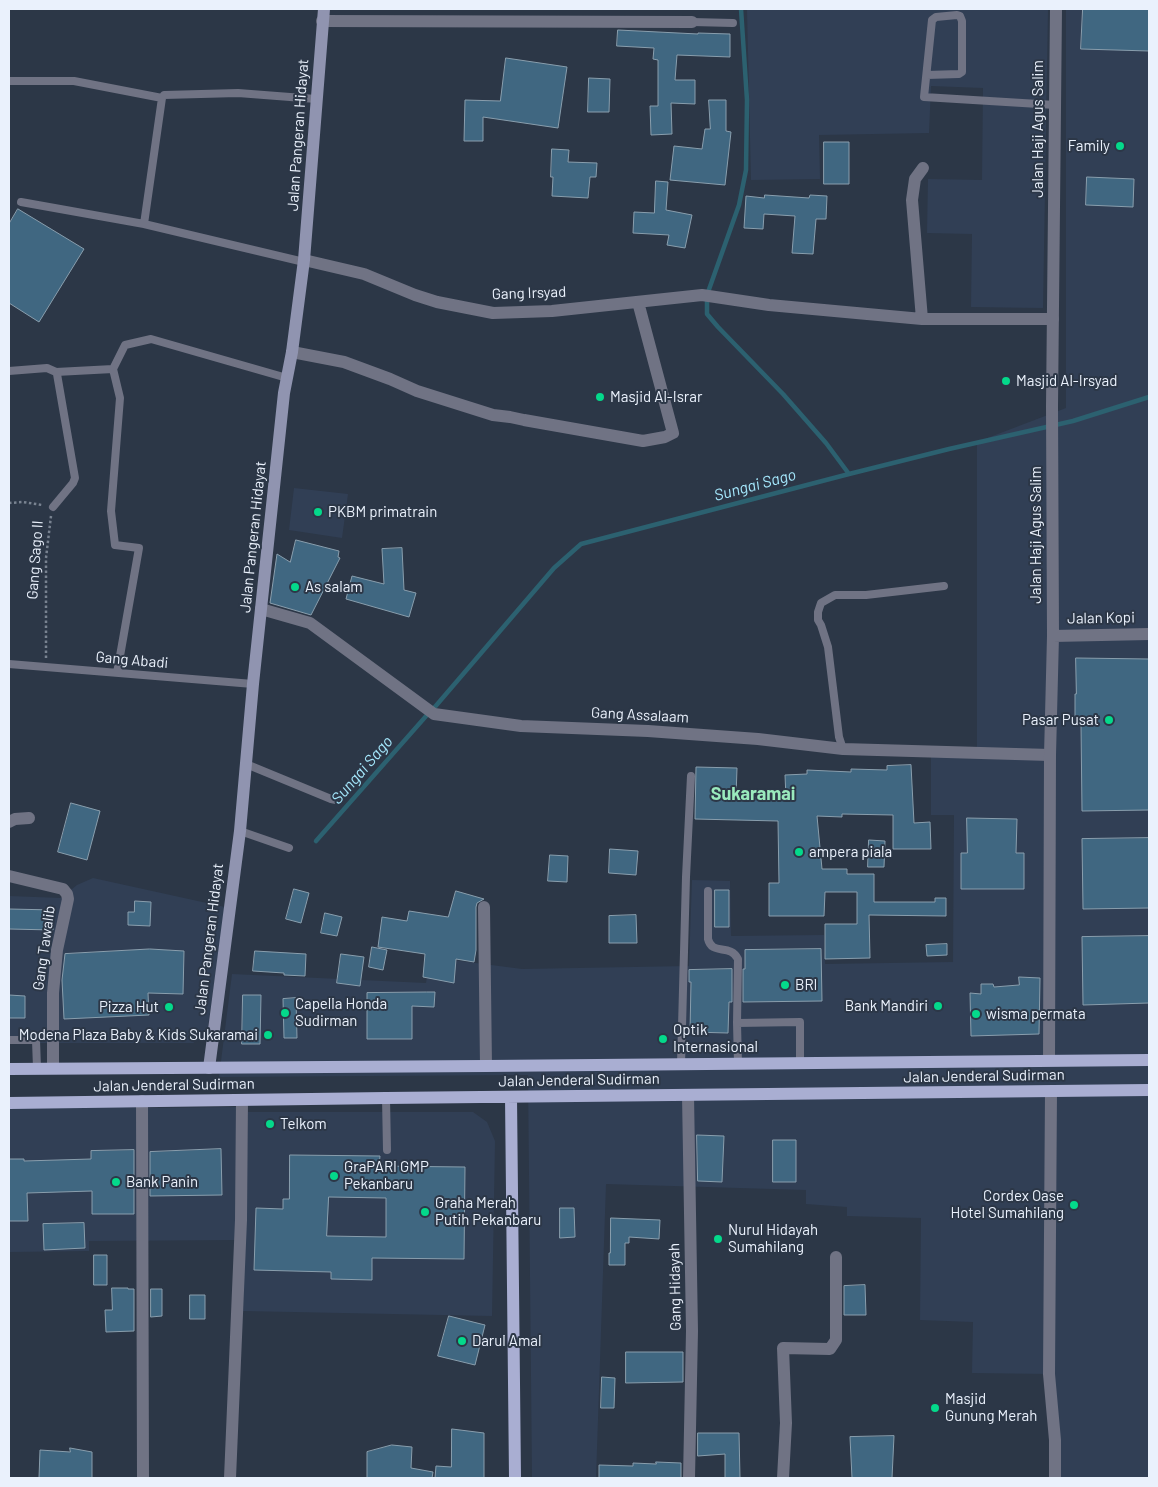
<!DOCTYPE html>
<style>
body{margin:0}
#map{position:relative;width:1158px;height:1487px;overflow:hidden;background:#2c3747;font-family:Barlow,sans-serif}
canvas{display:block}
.frame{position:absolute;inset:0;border:10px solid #eaf1fc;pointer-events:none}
</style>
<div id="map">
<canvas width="1158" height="1487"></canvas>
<div class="frame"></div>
</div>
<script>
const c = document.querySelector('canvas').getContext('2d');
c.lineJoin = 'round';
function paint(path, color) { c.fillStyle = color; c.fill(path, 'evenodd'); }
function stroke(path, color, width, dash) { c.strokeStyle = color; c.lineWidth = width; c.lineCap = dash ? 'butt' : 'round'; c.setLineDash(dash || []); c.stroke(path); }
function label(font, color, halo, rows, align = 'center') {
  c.font = font + ' Barlow,sans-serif'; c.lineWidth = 4; c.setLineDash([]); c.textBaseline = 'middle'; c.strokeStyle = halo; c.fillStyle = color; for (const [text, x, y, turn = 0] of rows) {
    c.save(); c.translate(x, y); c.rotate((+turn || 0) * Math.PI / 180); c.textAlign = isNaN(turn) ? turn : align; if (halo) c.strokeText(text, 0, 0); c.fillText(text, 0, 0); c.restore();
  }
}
const built = new Path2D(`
 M747 9H1048L1043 308 971 307 972 234 927 233 928 179 982 180 983 88 931 86 929 133 819 135 820 179 751 180Z
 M1066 9H1149V1478H1055L1049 1374 972 1373 973 1322 920 1320 921 1218 847 1216V1207L806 1204V1190L606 1184 596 1478 532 1477 528 1075 219 1077 232 974 426 983 430 957 522 969 689 966 692 880 730 881 731 936 824 935 825 964 953 962 954 815H931V757H977V442L1066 408Z
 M294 488 348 494 342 538 289 530Z
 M93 878 225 907 207 1034 193 1043H9V896L61 898 77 885Z
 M9 1101 143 1108 239 1107 237 1240 89 1241V1251L9 1252Z
 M248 1112H473L487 1122 495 1141 492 1316 243 1311Z`);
const stream = new Path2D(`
 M741 9 747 100 746 170 739 205 707 295V314L718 327 783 394 826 443 849 474
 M434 708 554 568 581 544 849 474 949 449 1073 421 1149 397
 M316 841 427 715`);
const building = new Path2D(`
 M1083 9H1149V51L1081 49Z
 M618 30 698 34V33L730 34V57L677 55 675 80H695V104L671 103 672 134 651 135 650 106H658V60L653 59 654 48 617 46Z
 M506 58 567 67 558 128 483 117V141H464L465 100 500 101Z
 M589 78 610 79 609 112H588Z
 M709 100H726V131L731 132 725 185 670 180 674 146 702 149 705 129H710Z
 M824 142H849V184H824Z
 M552 149 569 150 568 162 597 163 596 177H590L588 198 552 196 553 177H551Z
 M1087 177 1134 179 1133 207 1086 205Z
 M656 181 668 182 666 210 692 215 685 248 667 245 669 235 633 233 634 212 654 213Z
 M765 195 809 198 810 195 827 196 826 219H816L813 254 792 253 795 216 764 214 763 229 744 228 746 196 764 198Z
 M18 209 84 249 39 322 9 303V224Z
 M296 540 339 551 338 557 340 558 311 615 270 603 277 554 290 562Z
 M402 548 404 590 416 593 409 617 346 599 352 576 384 584 382 549Z
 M1076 658 1149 659V810L1082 811 1081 725 1075 726V694H1076Z
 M911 765 914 823 930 822 931 849H893V815L842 814V817L817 816 822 869H847V874H874V902H935V898H946V916L869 915 870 958 825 959V924H857V892H825L824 916H769V883H779L778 821 695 819 696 767 737 768 736 797 786 798 785 775 807 774V770L851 772V769L887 770V766Z
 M71 803 100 811 87 860 58 852Z
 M967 818 1017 819 1016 853H1024V889H961V853H967Z
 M1149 838V908L1083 909 1082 839Z
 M869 840 885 841 884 867H868Z
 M610 849 638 851 636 875 609 873Z
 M550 855 568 856 567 882 548 881Z
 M294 889 309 893 301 923 286 919Z
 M715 890H729V927H715Z
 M456 891 484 899 477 903 476 907V950L474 962 456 959 454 983 423 977 425 954 378 947 382 917 407 921 409 911 448 917Z
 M135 901 151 902 150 926 128 925V912H134Z
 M9 909 54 910 53 930 9 929Z
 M325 913 342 917 337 936 321 933Z
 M636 915 637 943H609V916Z
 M1149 936V1003L1083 1005 1082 937Z
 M947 944V955L927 956 926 945Z
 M372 947 387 950 383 970 369 967Z
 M150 949 184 951 183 994 148 993 149 1015 64 1019 62 980 65 954Z
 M821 949 822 1001 743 1002V969H745V950Z
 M255 951 306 954 305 976 284 975V973L253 971Z
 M341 954 364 957 360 986 337 983Z
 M732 969V1002H729L728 1033 690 1032 691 982H689V970Z
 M1019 977 1040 978 1039 1034 971 1036 970 993 981 994V984H993L994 987 1019 985Z
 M427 992H435L434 1007 412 1006V1039H367V993Z
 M9 995 25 996V1018H9Z
 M243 995H261L260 1044H242Z
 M296 998 297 1038H284L283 999Z
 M697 1135 724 1136 722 1182 698 1181Z
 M773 1140H796V1182H773Z
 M221 1149 222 1195 150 1196V1152Z
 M134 1150V1214H92V1191L27 1193 28 1221H9V1159H24V1161L91 1159V1151Z
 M290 1155 380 1156 379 1166 465 1167 464 1259 372 1258V1280L331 1279V1272L254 1270 256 1208 283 1209V1199H289ZM329 1197 386 1198V1237L327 1236Z
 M560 1208H574L575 1237 560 1238Z
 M611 1218 660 1220 659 1239 629 1237V1243H625V1265H609V1253H610Z
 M84 1223 85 1248 44 1250 43 1224Z
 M94 1255H107V1285H94Z
 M865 1285 866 1315H844V1286Z
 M112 1288H128V1289H134V1331L106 1332 105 1310H112Z
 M151 1289H162V1316L151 1317Z
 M190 1295H205V1319H190Z
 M449 1316 485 1325 475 1365 438 1356Z
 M626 1352H683V1382L626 1383Z
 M602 1377 615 1378 614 1408H601Z
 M452 1429 484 1433V1478H435L436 1466 451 1467Z
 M698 1433H739L740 1478H725V1454L698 1456Z
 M894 1436 892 1478H852L850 1437Z
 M392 1445 412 1447 411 1468 433 1472 432 1478H367V1452Z
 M70 1448 92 1452V1478H39L40 1450 70 1452Z
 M656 1462 681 1463V1478H599V1465L633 1466V1463L656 1464Z`);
const path = new Path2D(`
 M9 503 23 502 42 505
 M46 658V558L51 516`);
const service = new Path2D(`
 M692 22 733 23
 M927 75 959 74 962 72V21L960 16 957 15 936 17 932 20 924 97 1055 105
 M9 81H74L162 98
 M21 202 144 224 304 262
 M144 224 162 98 164 95 238 93 316 99
 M113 369 120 398 111 511 115 545 139 548 117 673
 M9 371 47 368 56 372 57 374 75 478 73 483 53 507
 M56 372 113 369 125 345 151 339 287 378
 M9 664 253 684
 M843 749 839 737 828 647 821 625 818 620V612L821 603 835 595H866L944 586
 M246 764 331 799 336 800
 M240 831 289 848
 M708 891V939C712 956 730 943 738 959L737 1023
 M9 1040H36L37 1068
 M681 1064 686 877 691 776
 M738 1064 737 1023 800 1022V1063
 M386 1098 387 1150`);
const minor = new Path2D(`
 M322 21 692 22
 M304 260 364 274 415 295 437 302 493 313 552 311 702 295 769 305 922 319H1053
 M922 319 912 200 915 179 923 168
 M292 352 344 362 390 379 417 391 493 415 510 417 524 420 643 441 665 437 673 433 638 302
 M261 609 310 623 434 714 521 726 648 731 758 739 843 749 1050 755
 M9 822 15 819 29 818
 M9 876 63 889 67 894 68 899 57 950 53 993V1068
 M484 907 486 1066
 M1051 1092 1049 1374 1055 1440V1478
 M688 1095 692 1331 689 1478
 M142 1101 143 1478
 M230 1478 241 1220 242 1100
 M783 1478 786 1423 783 1348 830 1349 836 1340V1257`);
const tertiary = new Path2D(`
 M1053 636 1149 634
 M1049 1060 1050 755 1053 636 1052 406 1056 9`);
const secondary = new Path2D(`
 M209 1068 240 831 253 684 284 393 292 352 304 260 324 9`);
const primary = new Path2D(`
 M9 1069 486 1066 1149 1060
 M511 1097 515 1478
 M9 1103 386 1098 1149 1090`);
const markers = [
 [1120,146,5,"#04d98b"],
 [1006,381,5,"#04d98b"],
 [600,397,5,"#04d98b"],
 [318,512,5,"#04d98b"],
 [295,587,5,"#04d98b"],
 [1109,720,5,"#04d98b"],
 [799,852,5,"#04d98b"],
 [785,985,5,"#04d98b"],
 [938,1006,5,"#04d98b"],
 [169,1007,5,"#04d98b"],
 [285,1013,5,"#04d98b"],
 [976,1014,5,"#04d98b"],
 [268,1035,5,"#04d98b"],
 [663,1039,5,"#04d98b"],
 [270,1124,5,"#04d98b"],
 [334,1176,5,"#04d98b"],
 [116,1182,5,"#04d98b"],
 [1074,1205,5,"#04d98b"],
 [425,1212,5,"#04d98b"],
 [718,1239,5,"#04d98b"],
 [462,1341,5,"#04d98b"],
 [935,1408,5,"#04d98b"]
];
const streetNames = [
 ["Jalan Haji Agus Salim",1038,129,-90],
 ["Jalan Pangeran Hidayat",298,135,-86],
 ["Gang Irsyad",529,293,-2],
 ["Jalan Haji Agus Salim",1036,535,-90],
 ["Jalan Pangeran Hidayat",253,537,-84],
 ["Gang Sago II",35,560,-86],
 ["Jalan Kopi",1101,618,-1],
 ["Gang Abadi",132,660,5],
 ["Gang Assalaam",640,715,3],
 ["Jalan Pangeran Hidayat",209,939,-83],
 ["Gang Tawalib",44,948,-82],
 ["Jalan Jenderal Sudirman",984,1076,-1],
 ["Jalan Jenderal Sudirman",579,1080,-1],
 ["Jalan Jenderal Sudirman",174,1085,-1],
 ["Gang Hidayah",675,1287,-91]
];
const poiNames = [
 ["Family",1110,146,"right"],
 ["Masjid Al-Irsyad",1016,381],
 ["Masjid Al-Israr",610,397],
 ["PKBM primatrain",328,512],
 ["As salam",305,587],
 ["Pasar Pusat",1099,720,"right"],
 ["ampera piala",809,852],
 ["BRI",795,985],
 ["Capella Honda",295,1004],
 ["Sudirman",295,1021],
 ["Bank Mandiri",928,1006,"right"],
 ["Pizza Hut",159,1007,"right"],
 ["wisma permata",986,1014],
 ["Optik",673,1030],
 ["Internasional",673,1047],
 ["Modena Plaza Baby & Kids Sukaramai",258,1035,"right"],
 ["Telkom",280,1124],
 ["GraPARI GMP",344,1167],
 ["Pekanbaru",344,1184],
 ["Bank Panin",126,1182],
 ["Cordex Oase",1064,1196,"right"],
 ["Hotel Sumahilang",1064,1213,"right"],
 ["Graha Merah",435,1203],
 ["Putih Pekanbaru",435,1220],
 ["Nurul Hidayah",728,1230],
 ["Sumahilang",728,1247],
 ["Darul Amal",472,1341],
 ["Masjid",945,1399],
 ["Gunung Merah",945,1416]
];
const waterNames = [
 ["Sungai Sago",755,485,-15],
 ["Sungai Sago",362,770,-49]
];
const quarterNames = [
 ["Sukaramai",753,794]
];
paint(built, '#313f55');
stroke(stream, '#2c6170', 4.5);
paint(building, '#406781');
stroke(building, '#899ead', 1);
stroke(path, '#798391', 2.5, [2.5, 2.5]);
stroke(service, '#707384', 8);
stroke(minor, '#707384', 12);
stroke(tertiary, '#707384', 12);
stroke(secondary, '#9094b0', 12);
stroke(primary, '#a9aed2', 12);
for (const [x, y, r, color] of markers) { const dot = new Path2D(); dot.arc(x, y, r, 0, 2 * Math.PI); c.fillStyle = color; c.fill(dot); stroke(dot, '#2c3747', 2); }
label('15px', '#eaf1fc', '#2c3747', streetNames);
label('15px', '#eaf1fc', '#2c3747', poiNames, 'left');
label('italic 16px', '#a5e8fd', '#2c3747', waterNames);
label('bold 18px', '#9aeabd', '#2c3747', quarterNames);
</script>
